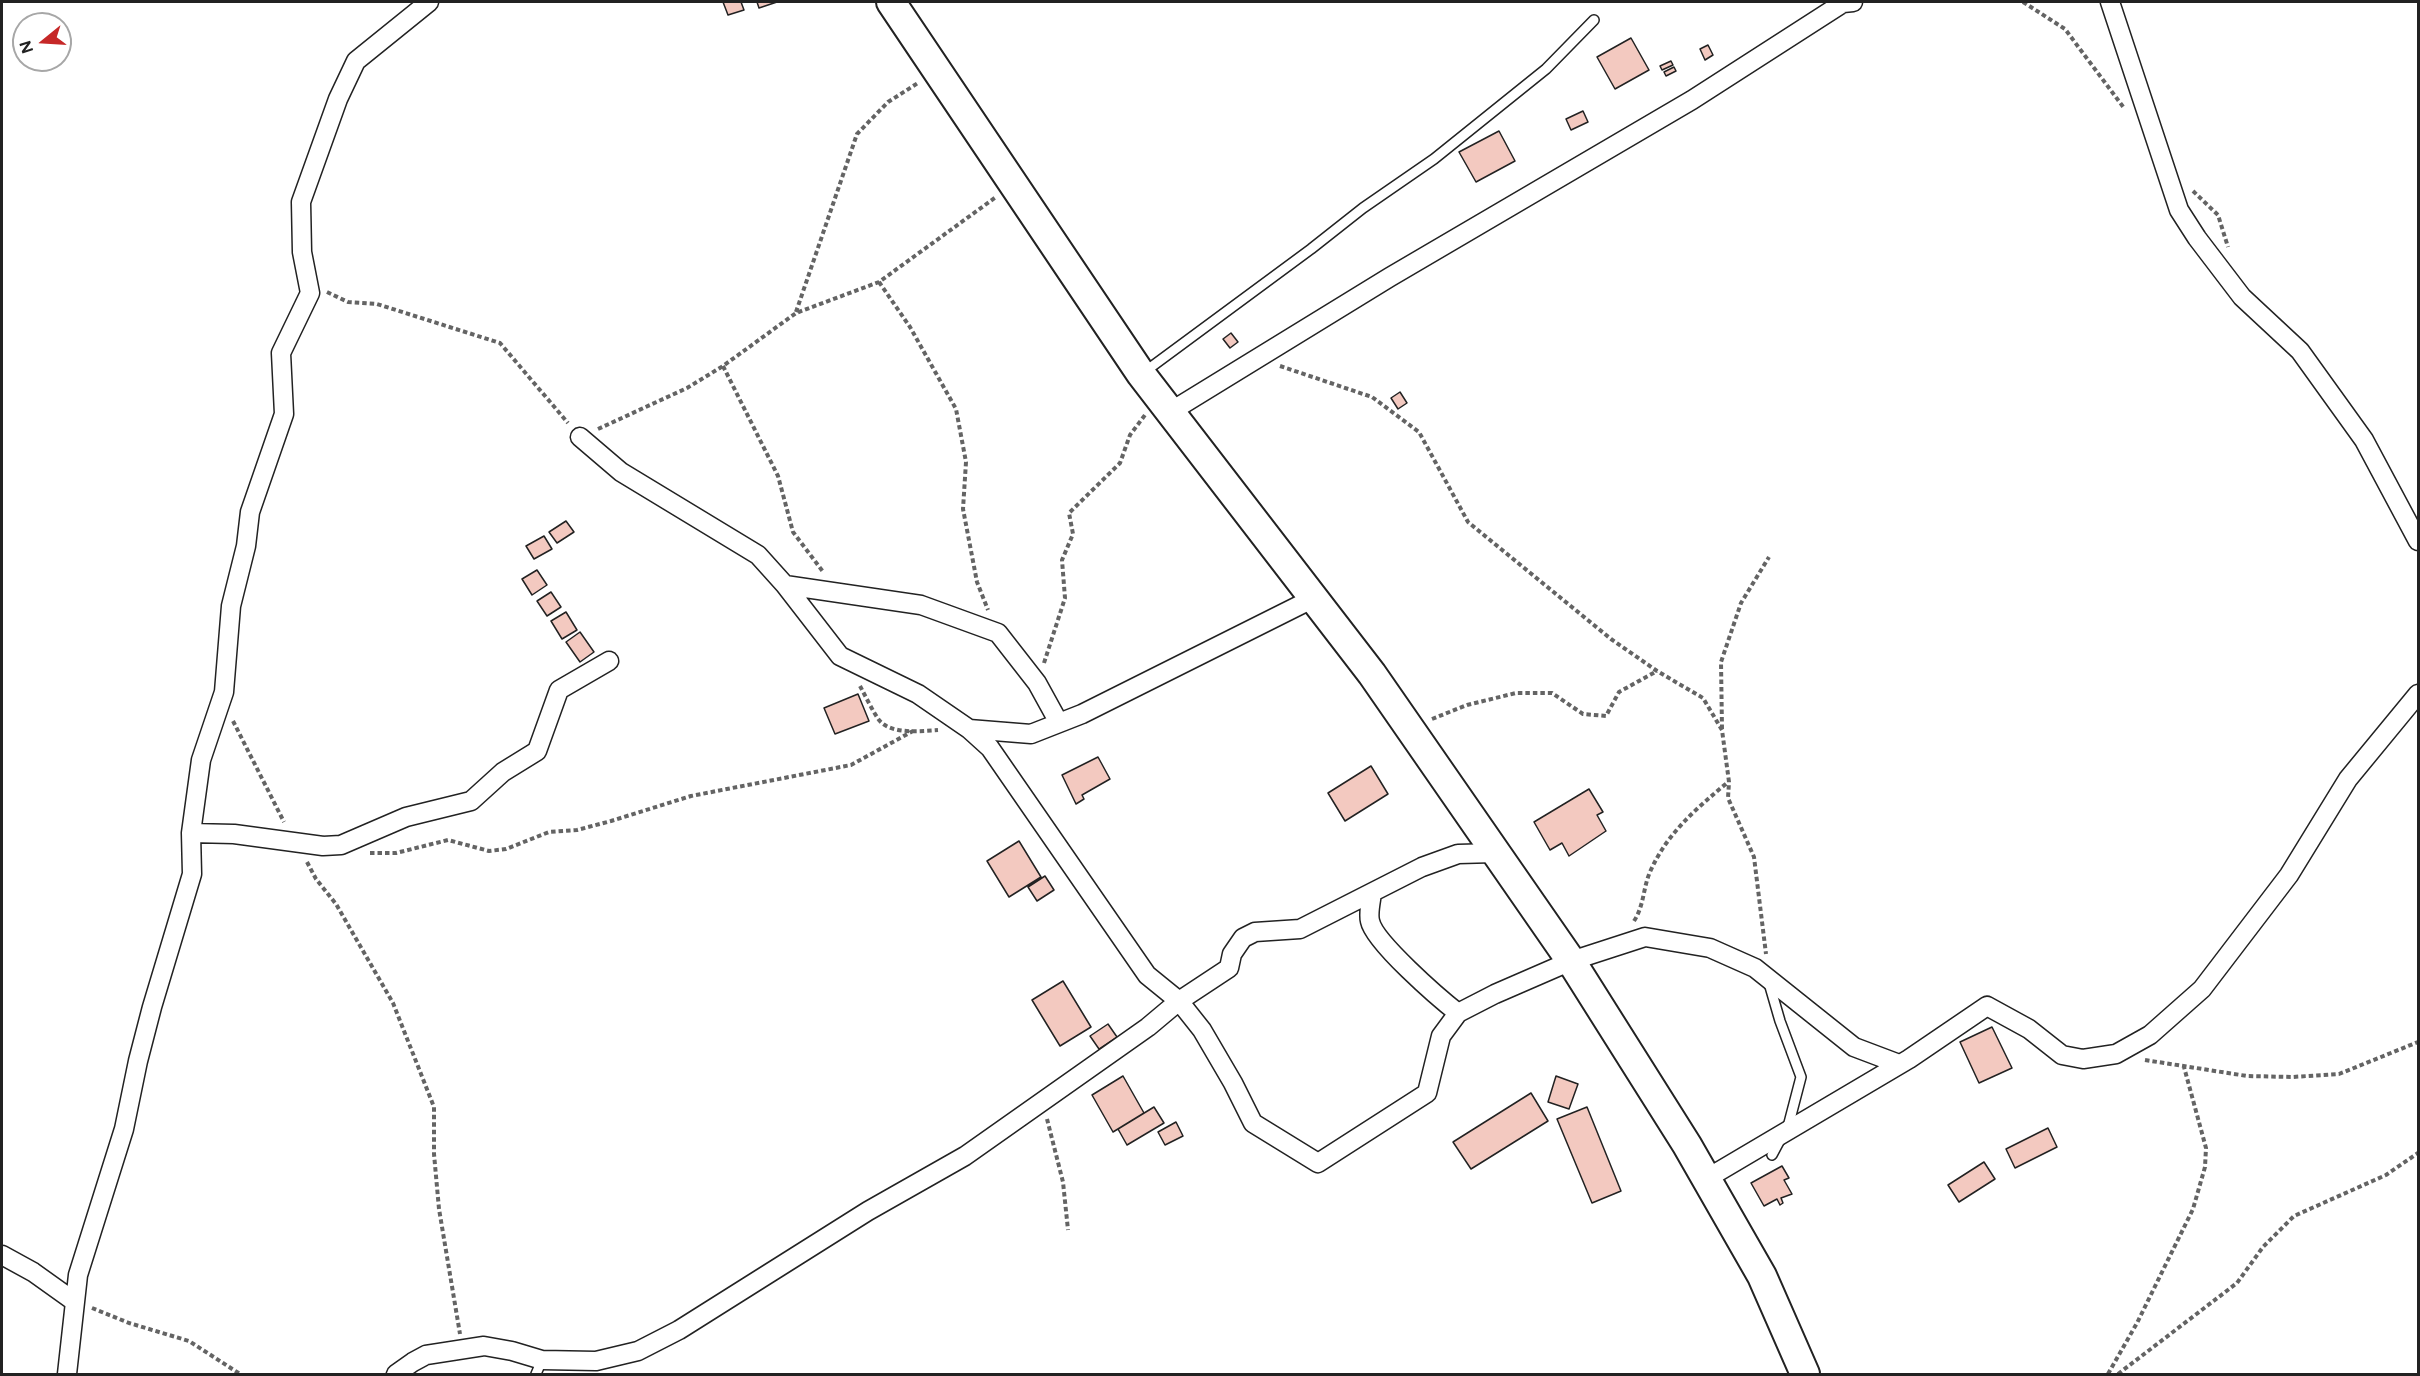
<!DOCTYPE html>
<style>
body{margin:0}
#map{position:relative;width:2420px;height:1376px;overflow:hidden;background:#fff;font-family:Figtree,sans-serif}
canvas{display:block}
.frame{position:absolute;inset:0;border:3px solid #222;pointer-events:none}
.north{position:absolute;left:12px;top:12px;width:60px;height:60px;box-sizing:border-box;background:#fff;border:2px solid #a7a7a7;border-radius:50%;rotate:252deg;font-size:16px;font-weight:700;line-height:24px;text-align:center;color:#222}
.north::after{content:'';display:block;margin:auto;width:21px;height:27px;background:#c62828;clip-path:polygon(50% 0,100% 100%,50% 72%,0 100%)}
</style>
<div id="map">
<canvas width="2420" height="1376"></canvas>
<div class="frame"></div>
<div class="north">N</div>
</div>
<script>
const c = document.querySelector('canvas').getContext('2d');
c.lineJoin = 'round';
function paint(path, color) { c.fillStyle = color; c.fill(path, 'evenodd'); }
function stroke(path, color, width, dash) { c.strokeStyle = color; c.lineWidth = width; c.lineCap = dash ? 'butt' : 'round'; c.setLineDash(dash || []); c.stroke(path); }
const building = new Path2D(`
 M723 2H741L744 10 728 15Z
 M757 2H777L759 8Z
 M1631 38 1649 70 1615 89 1597 57Z
 M1708 45 1713 55 1705 60 1700 49Z
 M1671 61 1673 65 1662 70 1660 66Z
 M1674 67 1676 71 1666 76 1664 72Z
 M1583 111 1588 122 1571 130 1566 119Z
 M1499 131 1515 161 1476 182 1459 152Z
 M1231 333 1238 342 1230 348 1223 339Z
 M1400 392 1407 403 1398 409 1391 398Z
 M566 521 574 532 557 543 549 532Z
 M544 536 552 549 534 559 526 546Z
 M537 570 547 585 532 595 522 579Z
 M551 592 561 607 547 616 537 601Z
 M566 612 577 630 562 639 551 621Z
 M580 632 594 652 580 662 566 642Z
 M858 694 869 721 835 734 824 708Z
 M1098 757 1110 779 1082 795 1084 799 1076 804 1062 775Z
 M1371 766 1388 794 1345 821 1328 793Z
 M1589 789 1603 812 1597 815 1606 831 1569 856 1562 843 1550 850 1534 822Z
 M1019 841 1041 877 1009 897 987 861Z
 M1045 876 1054 890 1037 901 1028 887Z
 M1063 981 1091 1027 1060 1046 1032 1000Z
 M1108 1024 1117 1037 1099 1049 1090 1036Z
 M1992 1027 2012 1068 1979 1083 1960 1042Z
 M1123 1076 1144 1113 1113 1132 1092 1095Z
 M1556 1076 1578 1084 1569 1109 1548 1102Z
 M1531 1093 1548 1121 1471 1169 1453 1142Z
 M1154 1107 1164 1123 1127 1145 1118 1129Z
 M1587 1107 1621 1191 1592 1203 1557 1119Z
 M1176 1122 1183 1136 1165 1145 1158 1132Z
 M2048 1128 2057 1147 2015 1168 2006 1149Z
 M1984 1162 1995 1179 1959 1202 1948 1185Z
 M1782 1166 1789 1178 1784 1180 1792 1194 1781 1198 1783 1203 1780 1205 1777 1199 1764 1206 1751 1183Z`);
const path = new Path2D(`
 M2023 2 2065 29 2124 108
 M2193 191 2218 215 2228 247
 M879 282 910 327 956 409 966 462 963 509 977 582 988 610
 M327 292 348 302 377 304 500 343 568 423
 M796 312 857 134 888 102 918 83
 M723 366 778 476 793 532 824 573
 M1280 366 1372 397 1419 432 1468 522 1611 639 1657 671 1703 698 1722 730 1729 782 1728 798 1754 857 1766 954
 M598 429 687 388 723 366 796 313 879 282 996 197
 M1044 663 1065 598 1062 560 1073 534 1069 513 1120 463 1130 435 1145 415
 M860 686C866 697 872 710 879 720 891 735 921 731 938 730
 M1432 719 1467 705 1516 693H1552L1583 714 1606 716 1619 692 1657 671
 M233 721 284 822
 M1722 729 1721 662 1741 603 1769 557
 M370 853H396L448 840 489 851 506 849 549 832 577 830 611 821 691 796 851 765 913 731
 M307 862 316 879 336 904 393 1003 434 1107V1154L439 1209 460 1334
 M1634 921C1644 906 1643 888 1650 872 1667 833 1696 809 1728 782
 M2145 1060 2247 1076 2292 1077 2339 1074 2418 1042
 M1047 1119 1063 1182 1068 1230
 M92 1308 129 1323 189 1341 240 1374
 M2108 1374 2137 1323 2193 1209 2205 1167 2206 1148 2184 1067
 M2118 1374 2237 1283 2263 1247 2294 1216 2386 1175 2418 1153`);
const lane = new Path2D(`
 M1143 373 1311 249 1363 208 1434 159 1546 69 1594 20
 M1769 983 1780 1021 1801 1077 1789 1123 1772 1155
 M536 1374 542 1360`);
const street = new Path2D(`
 M2110 2 2179 210 2197 238 2242 297 2300 351 2364 440 2418 541
 M1170 412 1390 277 1692 100 1843 3 1853 2
 M580 437 621 472 758 555 785 585 921 605 998 633 1037 683 1059 723
 M785 585 840 656 918 694 969 729 1031 734 1082 714 1314 598
 M969 729 990 748 1147 975 1179 1001 1202 1030 1233 1083 1253 1123 1318 1163 1427 1093 1441 1036 1458 1013 1495 994 1571 961 1645 937 1710 948 1755 968 1854 1047 1899 1064
 M191 833 234 834 323 846 341 845 406 817 471 801 503 772 537 751 559 690 609 661
 M1372 893C1371 901 1368 913 1370 921 1374 942 1440 999 1458 1013
 M1706 1179 1909 1059 1987 1006 2029 1029 2062 1055 2083 1059 2116 1054 2150 1035 2202 989 2289 875 2348 779 2418 694
 M2 1255 33 1272 75 1302
 M67 1374 78 1275 124 1129 138 1061 152 1007 192 874 191 833 201 760 224 692 231 606 246 546 250 512 284 414 281 353 310 293 302 252 301 202 338 99 356 61 429 2
 M396 1374 413 1362 426 1355 484 1346 512 1351 542 1360 596 1361 638 1351 679 1330 868 1211 965 1156 1148 1027 1179 1001 1229 968 1232 954 1243 938 1255 932 1300 929 1422 867 1458 854 1495 853`);
const primary = new Path2D(`
 M891 2 1141 374 1372 674 1571 961 1687 1145 1762 1276 1805 1374`);
paint(building, '#f3c9c0');
stroke(building, '#222', 1.5);
stroke(lane, '#222', 12);
stroke(street, '#222', 21);
stroke(primary, '#222', 32);
stroke(path, '#646464', 4, [4.5, 3]);
stroke(lane, '#fff', 9);
stroke(street, '#fff', 18);
stroke(primary, '#fff', 28);
</script>
